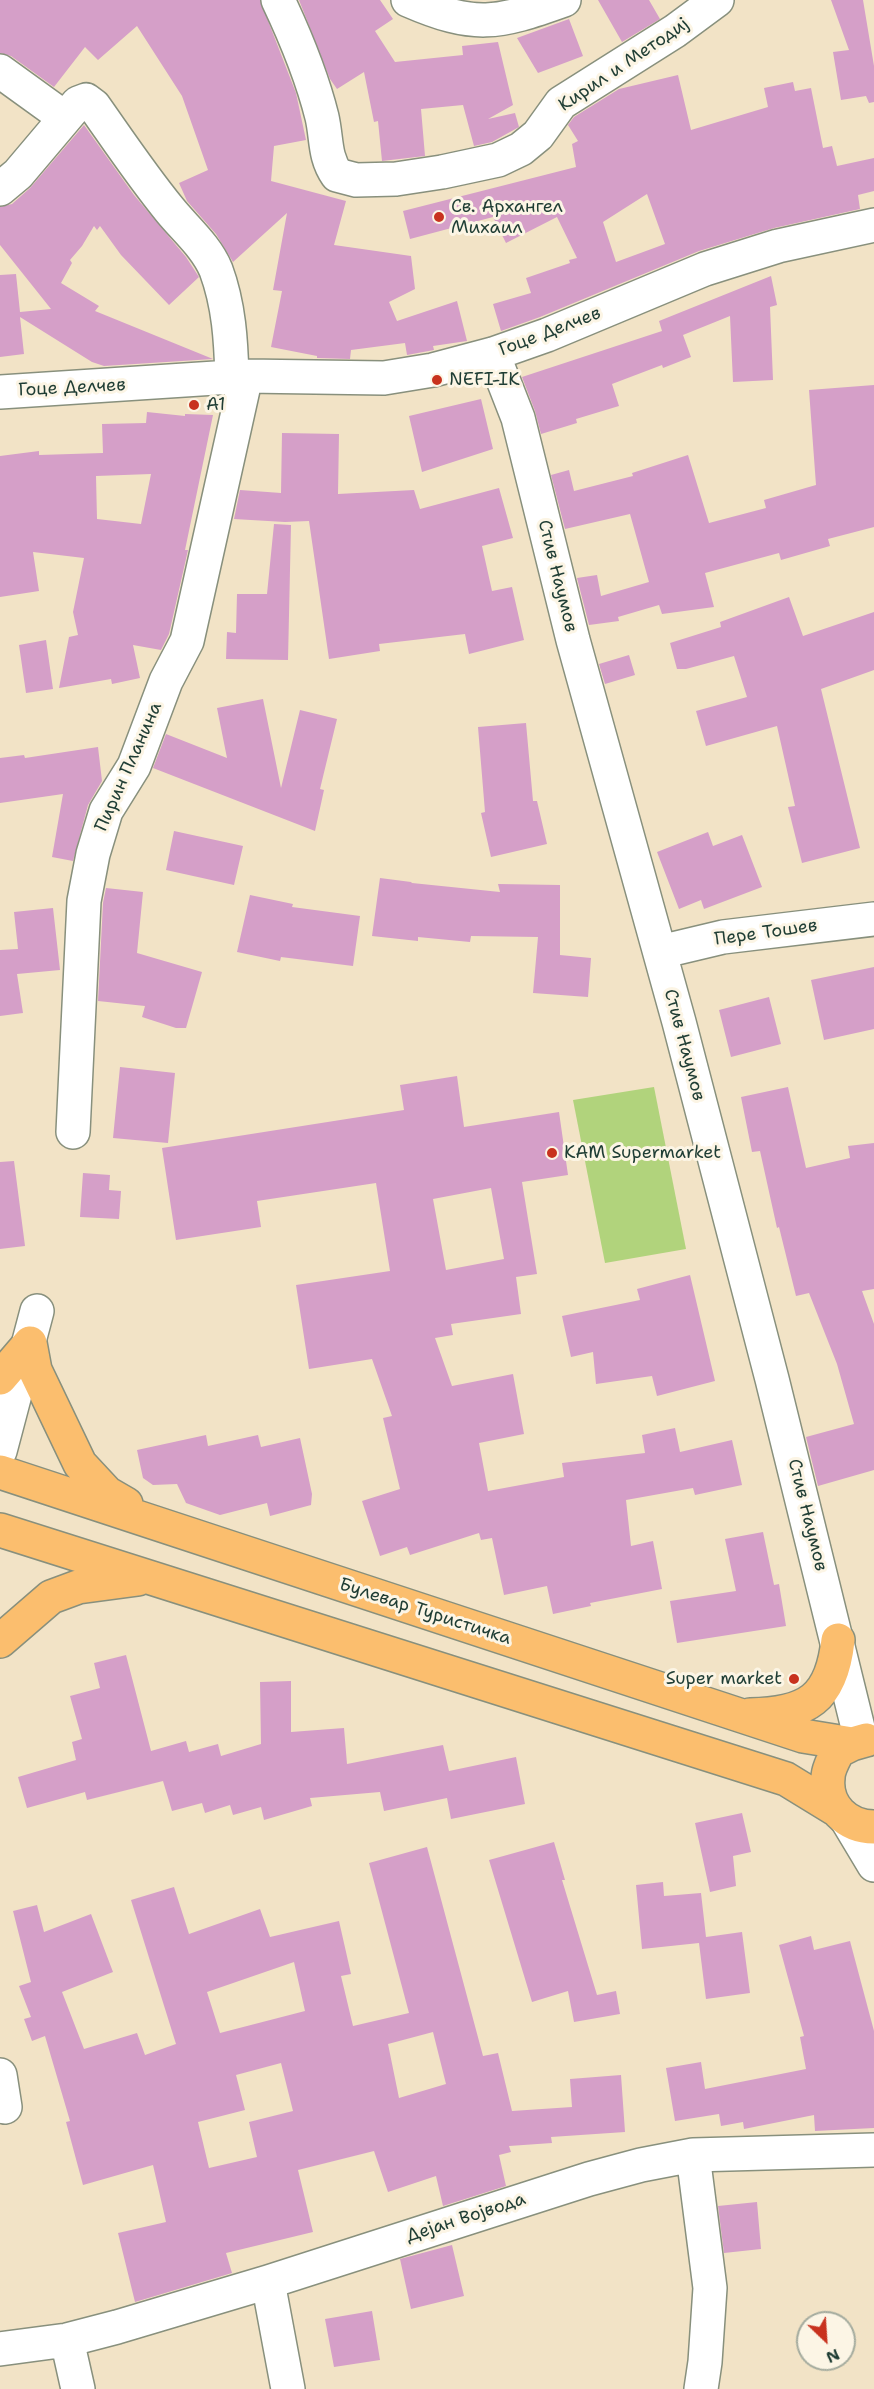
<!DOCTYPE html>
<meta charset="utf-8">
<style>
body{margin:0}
#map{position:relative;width:874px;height:2389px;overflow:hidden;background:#f2e3c6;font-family:"Shantell Sans",sans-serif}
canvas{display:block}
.north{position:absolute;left:796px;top:2311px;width:60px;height:60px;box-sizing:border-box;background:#fcf5e5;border:2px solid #a4ab9e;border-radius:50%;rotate:155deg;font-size:16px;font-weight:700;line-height:24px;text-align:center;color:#1f3d34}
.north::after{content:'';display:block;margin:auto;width:21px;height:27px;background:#c8321e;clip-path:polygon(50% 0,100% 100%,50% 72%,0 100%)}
</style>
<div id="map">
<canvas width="874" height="2389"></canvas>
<div class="north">N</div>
</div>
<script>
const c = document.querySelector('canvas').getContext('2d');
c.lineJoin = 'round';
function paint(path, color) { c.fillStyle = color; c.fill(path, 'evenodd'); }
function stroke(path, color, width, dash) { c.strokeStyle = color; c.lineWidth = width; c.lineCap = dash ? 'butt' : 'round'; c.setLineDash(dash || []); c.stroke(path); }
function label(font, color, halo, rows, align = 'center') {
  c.font = font + ' "Shantell Sans",sans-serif'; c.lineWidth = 6; c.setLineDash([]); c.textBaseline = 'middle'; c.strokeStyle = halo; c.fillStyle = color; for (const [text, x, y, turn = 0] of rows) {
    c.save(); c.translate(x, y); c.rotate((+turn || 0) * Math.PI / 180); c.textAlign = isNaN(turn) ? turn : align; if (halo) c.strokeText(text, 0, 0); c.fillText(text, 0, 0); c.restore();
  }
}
const green = new Path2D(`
 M654 1087 686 1249 605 1263 573 1100Z`);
const building = new Path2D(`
 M0 0H260L296 93 306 140 274 146 271 181 346 201 334 245 411 256 415 289 389 302 397 321 457 301 467 341 433 346 434 350 407 355 405 343 351 350 350 359 317 358V356L271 347 282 291 273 290 287 213 233 262 216 234 187 201 179 183 208 170 182 96 137 26 98 60 85 47 54 87 11 56 0 53Z
 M299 0H380L393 19 375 31 395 62 463 55 462 46 498 42 513 105 488 119 515 113 519 127 492 142 474 146 463 105 421 109 425 156 382 161 378 121 374 122 364 72 337 89 330 79Z
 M598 0H649L660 19 622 42Z
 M831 0H863L874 66V102L869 103 866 96 841 100 833 52 849 50Z
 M569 19 583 56 538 73 517 38Z
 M678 75 691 130 768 107 764 88 793 82 795 91 811 88 823 148 832 146 837 166 874 158V191L858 195 860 209 774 228 699 251 540 317 501 331 493 304 531 293 526 278 570 263 569 260 577 258 557 217 506 243 493 217 410 239 403 211 576 167 572 144 578 141 568 125 574 117 619 89ZM647 194 665 244 616 262 603 222Z
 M84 125 134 195 186 257 199 277 169 305 121 255 100 226 97 230 94 226 82 246 70 260 72 263 61 283 99 306 95 311 213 359 104 366 92 362 20 317 24 354 0 357V275L16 274 20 312 51 309 0 245V207L12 204 30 188Z
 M771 276 777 305 770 307 773 380 733 382 730 316 683 335 691 357 663 368 662 365 612 384 619 406 576 419 577 423 541 434 535 411 522 377 662 331 659 321Z
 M874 385V527L828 539 830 546 781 560 779 553 705 573 714 607 662 614 659 605 618 617 619 621 589 625 577 578 597 575 601 596 649 582 630 514 565 529 551 475 569 470 574 491 633 476 632 473 688 455 709 523 766 508 764 500 816 485 809 390Z
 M481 399 493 449 422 472 409 416Z
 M147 412 185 416V414L213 415 185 550H188L169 634 161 650 133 645 140 678 112 684 111 679 59 688 69 637 78 635 73 612 84 558 33 552 39 591 0 597V456L39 451V455L103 453 102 424 146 423ZM151 474 141 524 97 519 96 476Z
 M282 433 339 434 338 494 414 490 420 509 499 488 513 538 482 546 492 591 512 587 524 640 469 654 465 634 379 644 380 651 329 659 309 521 285 522 234 519 240 490 281 493Z
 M274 524 291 525 288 660 226 659 227 632 236 633 237 594H267Z
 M789 597 803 636 874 612V670L821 689 860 848 802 863 788 807 795 806 777 726 706 746 696 711 747 697 734 656 686 669H677L670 643 721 627 720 622Z
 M46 640 53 689 26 693 19 645Z
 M629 655 635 675 605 684 599 664Z
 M263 699 281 788 300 710 337 719 320 789 324 790 315 831 153 768 166 734 227 758 217 708Z
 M526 723 533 801H537L547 844 491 857 481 813 485 812 478 727Z
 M98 747 102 781 88 805 73 861 52 857 63 794 0 803V758L24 755 25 758Z
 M174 831 243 846 234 885 166 870Z
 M708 832 713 846 742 835 762 887 704 909 701 900 679 909 657 852Z
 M380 878 411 882 412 883 500 892 498 884 560 885V955L591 958 588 997 533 993 538 937 471 936 470 942 418 937V941L372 936Z
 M106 888 143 892 137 953 202 972 186 1028H176L142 1017 145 1006 98 1001 103 903Z
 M250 895 293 904 292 907 360 916 353 966 281 957 280 961 237 952Z
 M53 908 60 970 17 974 23 1013 0 1016V950L18 949 14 912Z
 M874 967V1029L824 1040 811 980Z
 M769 997 781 1044 731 1057 719 1010Z
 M120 1067 175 1073 168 1143 113 1138Z
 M457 1076 464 1127 559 1112 568 1175 522 1182 537 1274 516 1277 521 1314 451 1324 453 1335 435 1338 452 1386 513 1374 524 1434 479 1443 488 1491 564 1477 562 1463 645 1453 642 1435 675 1428 680 1452 732 1440 742 1485 695 1495 693 1488 626 1500 631 1546 653 1541 662 1589 590 1603 591 1606 553 1614 547 1586 504 1595 492 1538 481 1540 479 1533 410 1555 407 1547 380 1556 362 1501 400 1489 383 1418 392 1416 372 1359 309 1369 296 1285 390 1271 376 1183 257 1201 261 1227 176 1240 162 1148 404 1110 400 1085ZM491 1188 504 1259 446 1270 433 1199Z
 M788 1087 806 1168 850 1158 848 1146 874 1143V1289L862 1291 874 1324V1470L818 1486 806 1437 854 1424 837 1364 809 1293 796 1296 779 1227 777 1228 760 1151 752 1152 741 1097Z
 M14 1161 25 1246 0 1249V1162Z
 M83 1173 110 1175 109 1190 121 1191 119 1219 80 1217Z
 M690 1275 715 1381 657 1396 652 1376 596 1384 593 1352 571 1357 562 1316 640 1300 637 1289Z
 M206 1435 208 1446 258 1435 261 1447 300 1438 312 1494 311 1505 270 1516 267 1503 220 1515 186 1503 177 1484 153 1485 143 1478 137 1450Z
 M763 1532 774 1585 779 1584 786 1626 677 1643 670 1601 736 1591 725 1539Z
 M126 1655 151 1751 186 1741 189 1752 218 1744 221 1756 261 1744 260 1682 291 1681V1732L344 1728 347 1764 443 1745 449 1771 516 1757 525 1804 451 1819 447 1798 384 1811 380 1792 310 1798 312 1806 264 1820 261 1807 233 1815 230 1805 205 1813 202 1803 172 1811 163 1781 87 1800 85 1792 27 1808 18 1777 76 1760 72 1742 82 1739 70 1696 100 1688 94 1663Z
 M742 1813 751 1852 733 1856 736 1886 710 1892 695 1823Z
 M554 1842 565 1880H562L597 1995 616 1991 620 2014 574 2022 568 1991 532 2002 489 1860Z
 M427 1847 483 2056 498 2053 512 2111 572 2107 570 2079 621 2075 625 2132 551 2137 552 2143 509 2146 511 2152 499 2155 506 2186 443 2206 436 2176 388 2192 374 2151 298 2170 313 2232 226 2253 232 2273 135 2302 118 2233 166 2222 153 2165 83 2185 66 2122 70 2121 45 2036 32 2041 24 2019 31 2017 19 1986 31 1982 13 1911 37 1905 44 1932 91 1914 113 1972 62 1992 84 2049 137 2033 145 2055 176 2044 131 1900 174 1887 189 1934 260 1909 270 1937 339 1921 351 1974 341 1976 353 2026 409 2013 369 1863ZM294 1962 305 2011 220 2033 207 1992ZM433 2032 446 2084 399 2098 388 2044ZM281 2063 293 2111 249 2122 257 2157 209 2168 198 2122 245 2110 236 2075Z
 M663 1882 664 1896 701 1893 706 1937 742 1932 750 1993 706 1999 699 1943 642 1949 636 1885Z
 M811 1936 814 1950 850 1941 874 2031V2128L815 2131 814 2115 744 2129 743 2122 721 2126 719 2114 675 2121 666 2068 701 2062 705 2089 806 2069 800 2037 804 2036 779 1945Z
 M757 2202 761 2249 724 2253 718 2206Z
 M452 2245 464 2296 411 2309 400 2259Z
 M372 2311 380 2360 334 2367 325 2319Z`);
const minor = new Path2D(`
 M278 0C296 38 312 77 322 117 327 139 324 156 337 175L356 180 396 179 442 172 498 160 521 149 538 135 561 103 675 31 717 0
 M408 0C475 29 497 24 564 0
 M0 71 65 118
 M0 189 18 174 78 103 86 100 94 106C118 140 142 176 169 209 185 229 206 246 216 270 229 305 231 341 232 378
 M493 354 518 418 573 640 679 1022 772 1379 861 1740
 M0 392 246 376 384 378 433 370 493 354 547 335 705 269 778 246 874 225
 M660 952 723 937 874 919
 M73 1132 84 901 93 854 106 811 134 766 166 681 187 641 246 376
 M0 1451 37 1311
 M847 1820 874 1865
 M0 2075 5 2107
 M693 2155 710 2288 705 2362 701 2389
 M268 2282 288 2389
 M67 2340 78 2389
 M0 2349 67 2340 117 2327 268 2282 589 2179 641 2165 693 2155 874 2150`);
const major = new Path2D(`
 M30 1343 35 1370 80 1464 107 1493 126 1504
 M0 1378 30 1343
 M0 1472 803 1736 852 1744
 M0 1530 786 1779 835 1809
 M0 1641 51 1597 78 1587 138 1579
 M750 1715C807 1714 832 1699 838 1640
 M866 1740 852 1744 838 1751C834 1759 828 1769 828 1778 825 1806 847 1827 874 1827`);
const markers = [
 [439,217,6,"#c8321e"],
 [437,380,6,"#c8321e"],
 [194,405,6,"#c8321e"],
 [552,1153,6,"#c8321e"],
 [794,1679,6,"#c8321e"]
];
const streetNames = [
 ["Кирил и Методиј",624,65,-34],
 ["Гоце Делчев",550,332,-21],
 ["Гоце Делчев",72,388,-3],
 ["Стив Наумов",557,576,76],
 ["Пирин Планина",129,767,-66],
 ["Пере Тошев",766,933,-8],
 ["Стив Наумов",684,1045,75],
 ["Стив Наумов",807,1515,76],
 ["Булевар Туристичка",425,1612,18],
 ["Дејан Војвода",466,2218,-18]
];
const poiNames = [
 ["Св. Архангел",451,207],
 ["Михаил",451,228],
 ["NEFI-IK",449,380],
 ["A1",206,405],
 ["KAM Supermarket",564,1153],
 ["Super market",782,1679,"right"]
];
paint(green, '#b1d37c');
paint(building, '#d59fc8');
stroke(minor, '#88907d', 36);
stroke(major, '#88907d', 36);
stroke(minor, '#fff', 33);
stroke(major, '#fbbe6e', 33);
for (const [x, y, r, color] of markers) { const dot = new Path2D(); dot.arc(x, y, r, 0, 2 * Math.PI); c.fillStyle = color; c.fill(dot); stroke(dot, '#fcf5e5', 2); }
label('18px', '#1f3d34', '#fcf5e5', streetNames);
label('18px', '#1f3d34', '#fcf5e5', poiNames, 'left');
</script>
